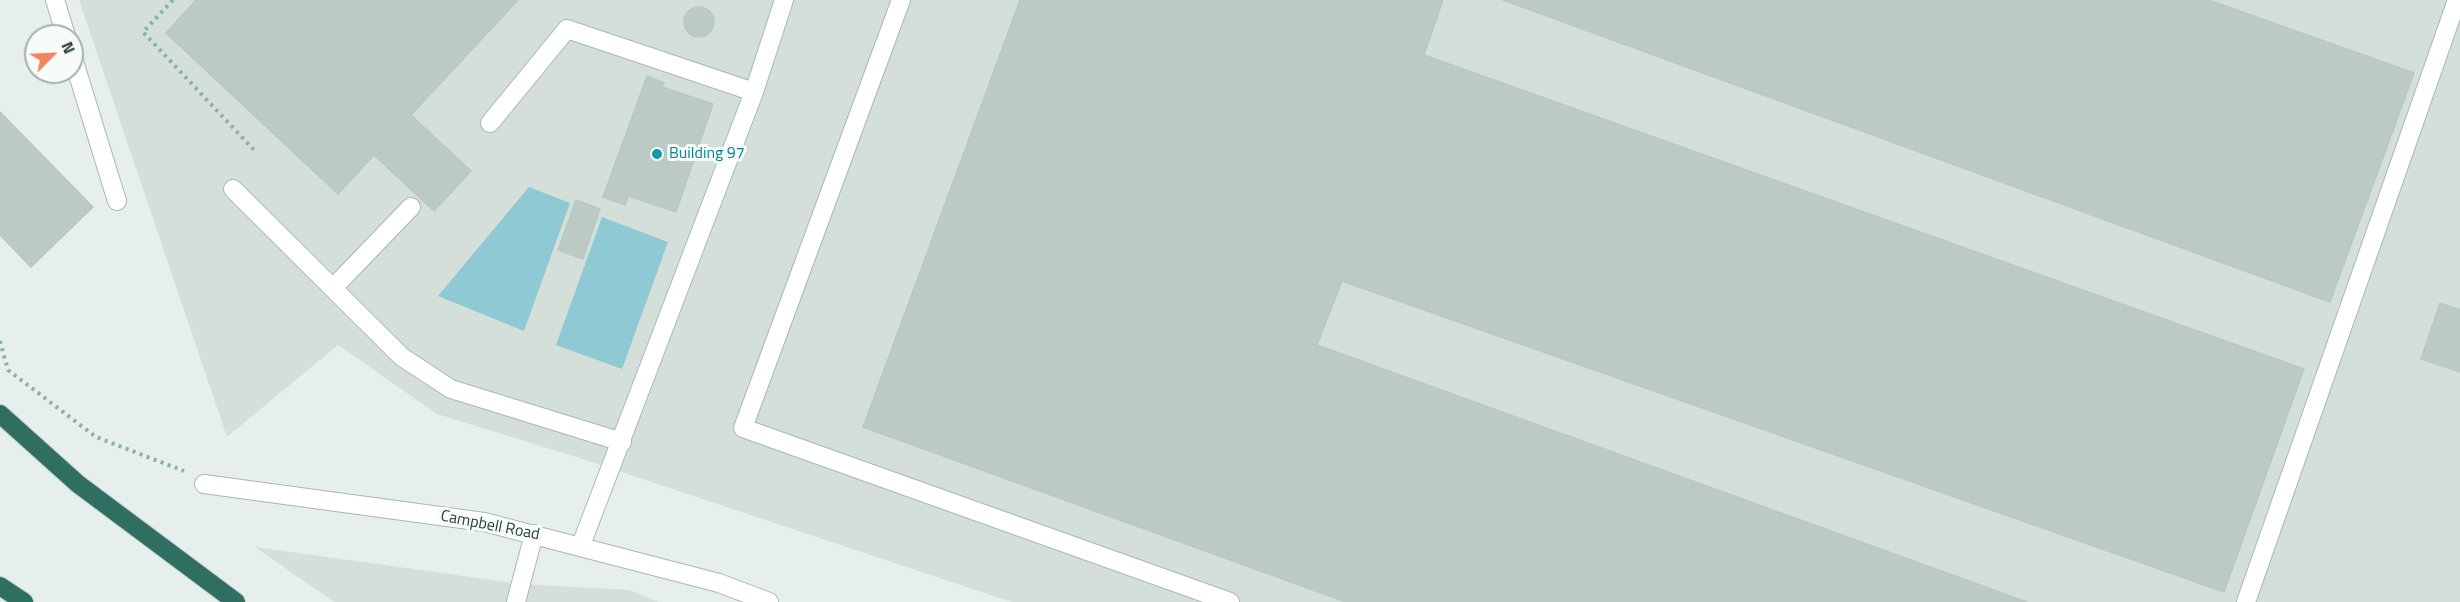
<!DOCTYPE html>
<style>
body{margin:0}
#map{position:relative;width:2460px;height:602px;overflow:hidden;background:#e6efeb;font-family:"Titillium Web",sans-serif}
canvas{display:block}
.north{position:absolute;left:24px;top:24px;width:60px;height:60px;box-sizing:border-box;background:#f7fbf9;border:2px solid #a3b1ad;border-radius:50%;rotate:66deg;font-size:16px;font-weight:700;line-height:24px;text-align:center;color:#24423a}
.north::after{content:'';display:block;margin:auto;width:21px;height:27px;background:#f4845f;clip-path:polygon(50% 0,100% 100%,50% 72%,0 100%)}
</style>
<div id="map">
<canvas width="2460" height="602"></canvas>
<div class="north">N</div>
</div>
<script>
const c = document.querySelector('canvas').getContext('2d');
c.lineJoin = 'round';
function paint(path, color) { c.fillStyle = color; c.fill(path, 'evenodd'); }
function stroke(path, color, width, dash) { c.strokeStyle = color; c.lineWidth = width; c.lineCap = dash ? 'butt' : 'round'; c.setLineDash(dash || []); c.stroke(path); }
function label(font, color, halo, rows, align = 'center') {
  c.font = font + ' "Titillium Web",sans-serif'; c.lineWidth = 6; c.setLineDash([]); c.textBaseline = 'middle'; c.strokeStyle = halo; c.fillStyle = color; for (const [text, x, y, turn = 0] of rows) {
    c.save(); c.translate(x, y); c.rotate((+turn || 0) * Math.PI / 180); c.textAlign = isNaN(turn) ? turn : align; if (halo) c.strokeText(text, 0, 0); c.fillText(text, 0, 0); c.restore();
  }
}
const built = new Path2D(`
 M79 0H2460V602H1012L586 460 437 414 338 345 227 437Z
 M255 547 521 584 629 590 659 602H334Z`);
const water = new Path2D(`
 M529 187 570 203 524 331 438 296Z
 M602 217 668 242 622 369 556 345Z`);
const building = new Path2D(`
 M196 0H518L411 115 471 171 434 211 374 155 338 194 166 33Z
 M1020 0H1443L1424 55 2304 369 2224 592 1342 281 1317 345 2027 602H1346L863 427Z
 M1503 0H2209L2414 73 2330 302Z
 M684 22a15 15 0 1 1 30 0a15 15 0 1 1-30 0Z
 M647 76 664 83 662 87 713 104 676 212 628 196 625 205 603 197Z
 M0 112 93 207 31 267 0 235Z
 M576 200 600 209 583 259 558 250Z
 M2440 303 2460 310V372L2421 359Z`);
const path = new Path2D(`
 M173 0 143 32 254 150
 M0 341 8 370 96 437 184 471`);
const minor = new Path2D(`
 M55 0 66 36
 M901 0 743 428 1230 602
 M72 55 117 201
 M490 123 567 29 754 92
 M233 189 402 357 451 389 622 442
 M333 288 411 207
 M204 484 484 522 719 583 769 602
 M581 545 754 92 784 0
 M516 602 534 534
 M2246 602 2457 0`);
const highway = new Path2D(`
 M0 414 78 484 236 602
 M0 586 24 602`);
const markers = [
 [657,154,6,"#0f9aa8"]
];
const cultureNames = [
 ["Building 97",669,154]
];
const streetNames = [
 ["Campbell Road",490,526,11]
];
paint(built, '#d4dfda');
paint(water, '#8ec9d4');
paint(building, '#bbcac4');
stroke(building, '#b8c9c2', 1.5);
stroke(minor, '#a8b8b2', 20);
stroke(highway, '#c2cac8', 20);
stroke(path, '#86b3a5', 4, [3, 4.5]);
stroke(minor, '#fff', 18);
stroke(highway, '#2f6f62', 18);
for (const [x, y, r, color] of markers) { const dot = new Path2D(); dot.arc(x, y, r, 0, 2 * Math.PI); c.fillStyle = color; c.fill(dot); stroke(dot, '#f7fbf9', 2); }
label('16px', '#0d838f', '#f7fbf9', cultureNames, 'left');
label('16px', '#24423a', '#f7fbf9', streetNames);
</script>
